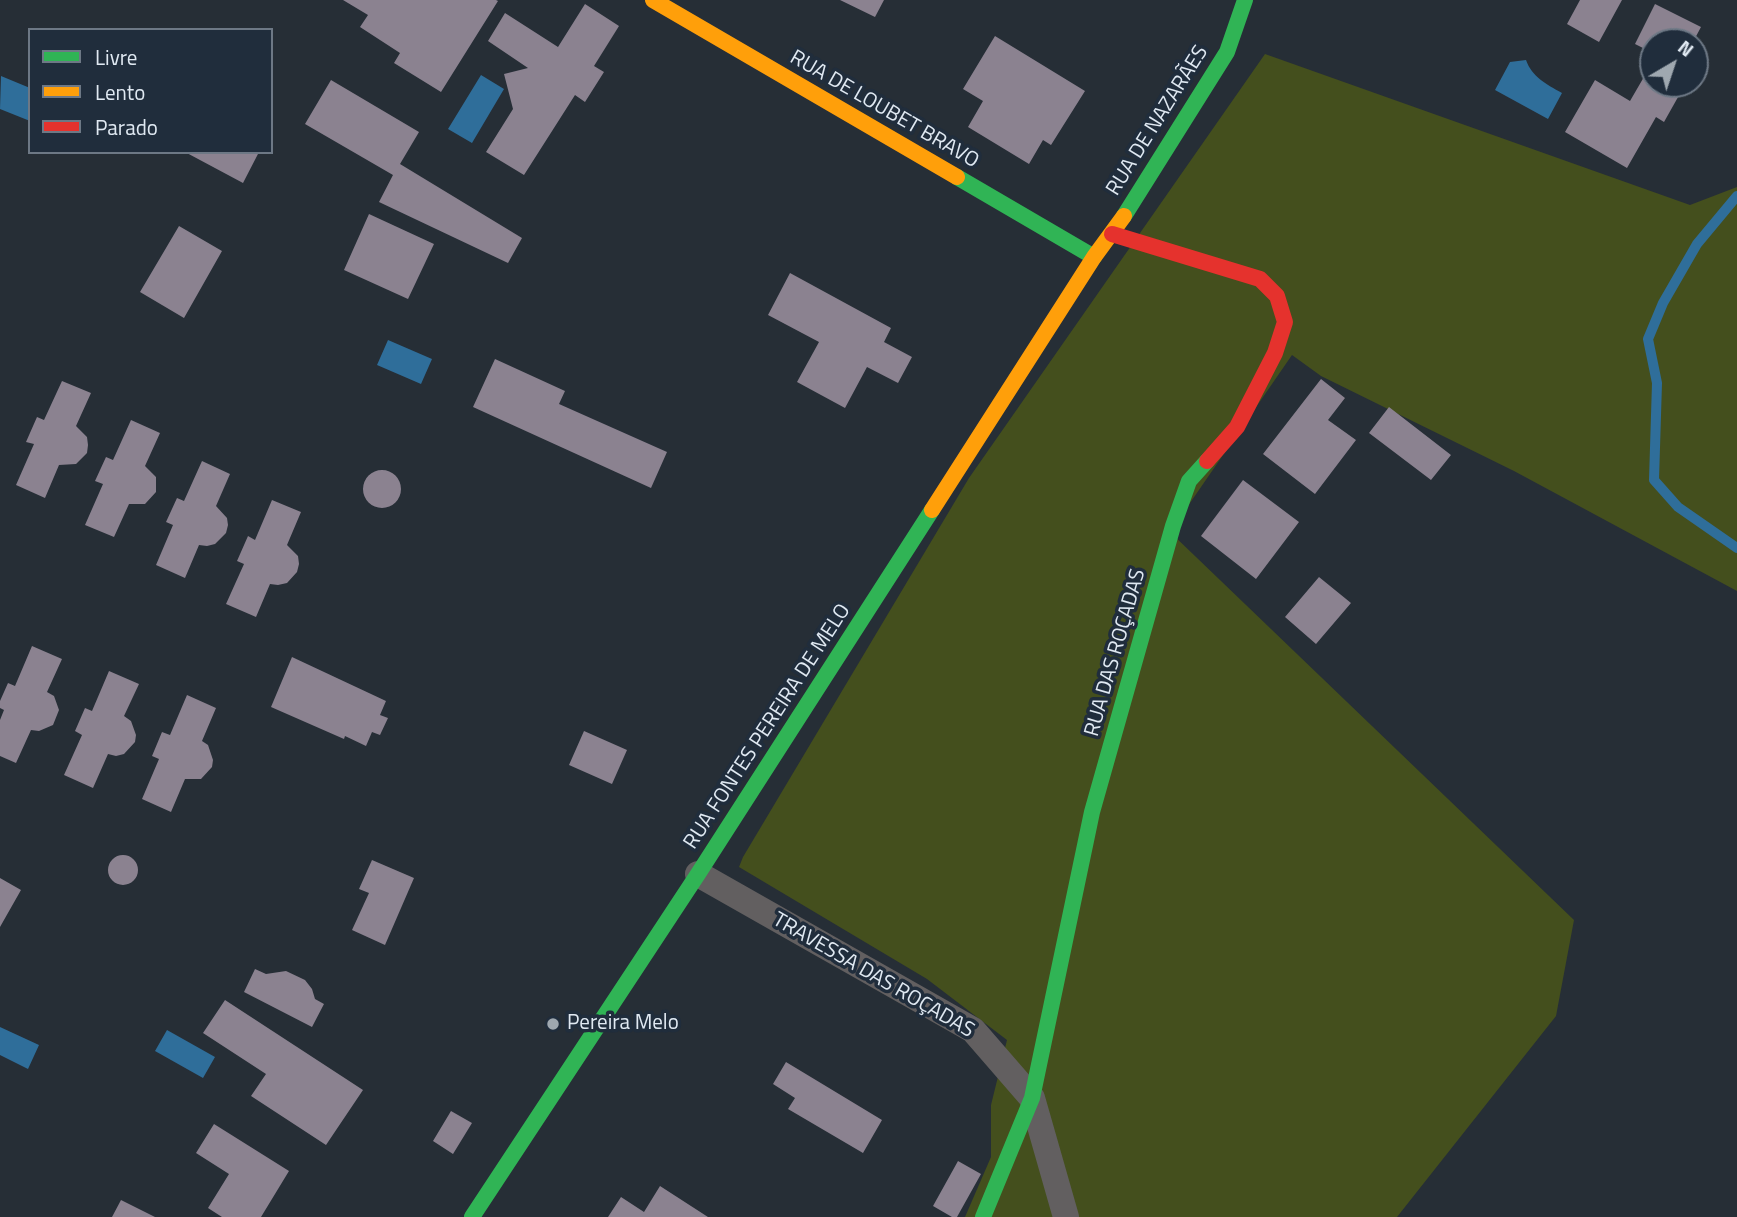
<!DOCTYPE html>
<meta charset="utf-8">
<style>
body{margin:0}
#map{position:relative;width:1737px;height:1217px;overflow:hidden;background:#262e36;font-family:"Titillium Web",sans-serif}
canvas{display:block}
.legend{position:absolute;left:28px;top:28px;width:245px;height:126px;box-sizing:border-box;background:#202d3c;border:2px solid #6d7885;margin:0;padding:9px 12px;list-style:none;font-size:21px;color:#e0e9f2}
.legend li{display:flex;align-items:center;gap:14px;height:35px}
.legend b{width:35px;border:2px solid #6d7885}
.north{position:absolute;left:1639px;top:28px;width:70px;height:70px;box-sizing:border-box;background:#202d3c;border:2px solid #6d7885;border-radius:50%;rotate:39deg;font-size:19px;font-weight:700;line-height:28px;text-align:center;color:#e0e9f2}
.north::after{content:'';display:block;margin:auto;width:24px;height:32px;background:#9fa8b0;clip-path:polygon(50% 0,100% 100%,50% 72%,0 100%)}
</style>
<div id="map">
<canvas width="1737" height="1217"></canvas>
<ul class="legend">
<li><b style="height:9px;background:#30b455"></b>Livre</li>
<li><b style="height:9px;background:#ff9f0a"></b>Lento</li>
<li><b style="height:9px;background:#e5322d"></b>Parado</li>
</ul>
<div class="north">N</div>
</div>
<script>
const c = document.querySelector('canvas').getContext('2d');
c.lineJoin = 'round';
function paint(path, color) { c.fillStyle = color; c.fill(path, 'evenodd'); }
function stroke(path, color, width, dash) { c.strokeStyle = color; c.lineWidth = width; c.lineCap = dash ? 'butt' : 'round'; c.setLineDash(dash || []); c.stroke(path); }
function label(font, color, halo, rows, align = 'center') {
  c.font = font + ' "Titillium Web",sans-serif'; c.lineWidth = 7; c.setLineDash([]); c.textBaseline = 'middle'; c.strokeStyle = halo; c.fillStyle = color; for (const [text, x, y, turn = 0] of rows) {
    c.save(); c.translate(x, y); c.rotate((+turn || 0) * Math.PI / 180); c.textAlign = isNaN(turn) ? turn : align; if (halo) c.strokeText(text, 0, 0); c.fillText(text, 0, 0); c.restore();
  }
}
const green = new Path2D(`
 M1265 54 1690 205 1737 187V591L1514 471 1321 376 1292 355 1170 532 1574 920 1556 1016 1397 1217H965L991 1157V1105L1007 1040 927 979 739 867 743 857 969 478Z`);
const water = new Path2D(`
 M1526 60C1532 77 1546 84 1562 93L1548 119 1495 90 1510 62Z
 M481 75 504 89 472 143 448 129Z
 M1 76 30 88V121L0 109Z
 M388 340 432 359 421 384 377 365Z
 M0 1027 39 1045 28 1069 0 1055Z
 M167 1030 215 1057 203 1078 155 1051Z`);
const stream = new Path2D(`
 M1737 196 1697 244 1663 303 1648 339 1657 383 1654 480 1678 507 1737 548`);
const building = new Path2D(`
 M343 0H496L498 1 441 92 394 63 400 53 360 27 368 15Z
 M840 0H884L875 17Z
 M1580 0H1622L1599 42 1567 24Z
 M585 4 619 26 594 66 604 72 585 102 575 95 524 175 486 152 513 109 504 74 528 68 488 41 505 13 558 47Z
 M1655 4 1701 27 1693 42H1653V53L1635 44Z
 M995 36 1085 91 1051 145 1043 140 1029 164 968 127 983 101 963 89Z
 M1648 70 1653 73V84H1673L1682 90 1664 122 1656 117 1627 168 1565 132 1595 80 1630 101Z
 M331 80 419 132 400 164 522 238 508 263 379 202 393 175 305 124Z
 M185 152H259L243 183Z
 M369 214 434 244 408 299 344 270Z
 M179 226 222 251 184 318 140 292Z
 M790 273 891 328 884 342 912 357 898 383 867 367 845 408 797 382 819 342 768 315Z
 M495 359 565 391 559 404 667 452 651 488 473 407Z
 M1321 379 1345 398 1328 420 1356 440 1315 494 1263 454Z
 M62 381 91 393 76 426 87 437 88 445 87 453 76 464 59 465 45 498 16 485 34 444 26 442 37 417 44 420Z
 M1389 407 1451 455 1431 480 1369 433Z
 M131 420 160 433 145 466 156 477V492L145 504H129L114 537 85 525 103 484 95 481 106 457 113 460Z
 M202 461 230 474 216 506 227 518 228 525 226 533 215 544 207 546 199 545 185 578 156 565 173 525 166 522 177 498 184 501Z
 M363 489a19 19 0 1 1 38 0a19 19 0 1 1-38 0Z
 M1243 480 1299 522 1256 579 1201 536Z
 M272 500 301 512 287 545 298 556 299 564 297 572 287 583 278 585 270 584 256 617 226 604 244 564 237 561 248 536 255 540Z
 M1319 577 1351 603 1316 644 1285 617Z
 M32 646 62 659 47 692 54 696 59 710 53 725 39 731 31 730 16 763 0 756V720L4 710 0 708V701L8 683 15 686Z
 M292 657 386 701 380 715 388 718 380 735 372 732 366 746 345 736 344 739 271 707Z
 M109 671 139 684 124 716 131 721 136 735 135 742 124 754 116 756 108 754 93 788 64 775 82 735 75 731 85 708 92 711Z
 M187 695 216 708 202 741 208 745 213 760 212 767 201 779H185L171 812 142 799 159 759 152 756 162 732 170 735Z
 M584 731 627 750 612 784 569 765Z
 M108 870a15 15 0 1 1 30 0a15 15 0 1 1-30 0Z
 M372 860 414 878 385 945 352 930 369 893 359 889Z
 M0 878 21 890 0 927Z
 M255 969 266 974 286 971 305 980 312 989 315 999 324 1004 312 1027 244 992Z
 M225 1000 363 1090 326 1145 251 1096 266 1074 203 1033Z
 M786 1062 882 1120 863 1153 788 1109 795 1098 773 1084Z
 M451 1111 472 1123 453 1154 433 1141Z
 M214 1124 289 1171 261 1217H222L208 1208 229 1174 196 1153Z
 M958 1161 981 1174 957 1217H952L933 1206Z
 M660 1186 708 1217H608L621 1197 644 1212Z
 M121 1200 155 1217H112Z`);
const street = new Path2D(`
 M698 874 973 1030 1032 1098 1066 1217`);
const fast = new Path2D(`
 M957 177 1094 257
 M1124 216 1227 52 1245 0
 M472 1217 698 874 932 510
 M983 1217 1032 1098 1092 812 1173 526 1189 481 1207 461`);
const slow = new Path2D(`
 M653 0 957 177
 M932 510 1094 257 1124 216`);
const jam = new Path2D(`
 M1112 234 1260 279 1277 296 1285 322 1275 353 1237 427 1207 461`);
const markers = [
 [553,1024,7,"#9fa8b0"]
];
const streetNames = [
 ["RUA DE LOUBET BRAVO",884,110,30],
 ["RUA DE NAZARÃES",1158,121,-58],
 ["RUA DAS ROÇADAS",1116,653,-74],
 ["RUA FONTES PEREIRA DE MELO",768,727,-57],
 ["TRAVESSA DAS ROÇADAS",873,976,30]
];
const poiNames = [
 ["Pereira Melo",567,1024]
];
paint(green, '#444f1d');
paint(water, '#2f6e9a');
stroke(stream, '#2f6e9a', 10);
paint(building, '#8b8290');
stroke(street, '#625f60', 26);
stroke(fast, '#30b455', 16);
stroke(slow, '#ff9f0a', 16);
stroke(jam, '#e5322d', 16);
for (const [x, y, r, color] of markers) { const dot = new Path2D(); dot.arc(x, y, r, 0, 2 * Math.PI); c.fillStyle = color; c.fill(dot); stroke(dot, '#202d3c', 2.5); }
label('21px', '#e0e9f2', '#202d3c', streetNames);
label('21px', '#e0e9f2', '#202d3c', poiNames, 'left');
</script>
